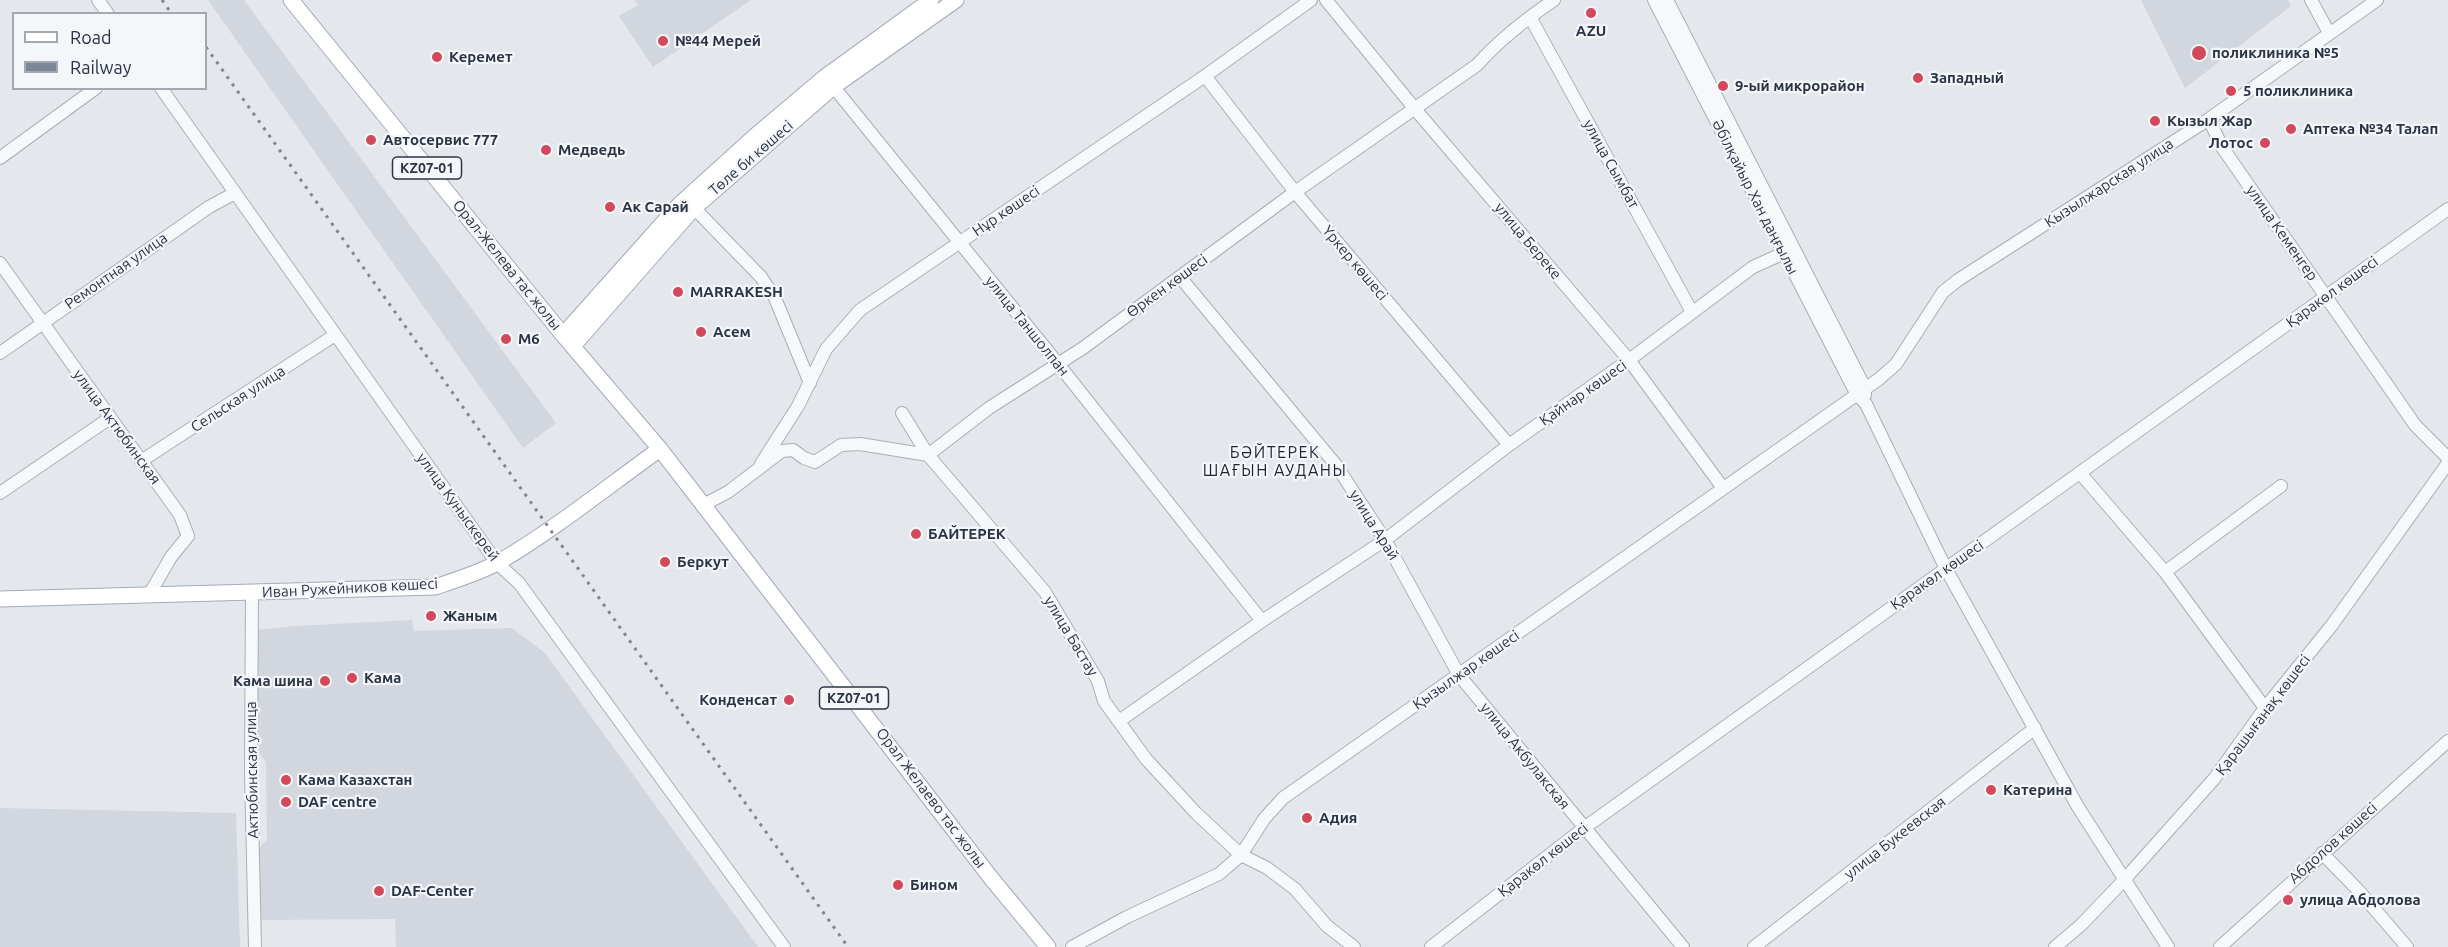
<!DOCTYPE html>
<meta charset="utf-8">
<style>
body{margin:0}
#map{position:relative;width:2448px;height:947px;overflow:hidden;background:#e4e7ec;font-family:Ubuntu,sans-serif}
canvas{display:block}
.legend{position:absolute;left:12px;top:12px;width:195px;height:78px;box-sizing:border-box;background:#f4f6f9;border:2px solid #a4a8b1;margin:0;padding:8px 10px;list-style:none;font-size:18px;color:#2b3445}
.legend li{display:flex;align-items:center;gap:12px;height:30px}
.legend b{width:30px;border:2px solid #a4a8b1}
</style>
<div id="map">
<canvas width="2448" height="947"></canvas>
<ul class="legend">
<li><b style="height:8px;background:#fff"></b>Road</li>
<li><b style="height:8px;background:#7d8696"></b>Railway</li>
</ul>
</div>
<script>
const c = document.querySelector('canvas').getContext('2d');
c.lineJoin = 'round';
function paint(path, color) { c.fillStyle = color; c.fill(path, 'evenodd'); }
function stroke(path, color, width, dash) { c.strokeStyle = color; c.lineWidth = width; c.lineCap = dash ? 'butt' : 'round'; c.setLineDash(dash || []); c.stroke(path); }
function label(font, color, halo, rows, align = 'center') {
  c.font = font + ' Ubuntu,sans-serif'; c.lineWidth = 4.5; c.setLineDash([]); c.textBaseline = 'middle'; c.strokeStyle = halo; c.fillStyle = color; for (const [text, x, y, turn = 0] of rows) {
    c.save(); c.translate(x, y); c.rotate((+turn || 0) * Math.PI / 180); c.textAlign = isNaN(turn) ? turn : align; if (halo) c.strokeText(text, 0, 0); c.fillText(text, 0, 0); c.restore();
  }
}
const built = new Path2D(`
 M208 0H244L556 423 523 448Z
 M635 0H751L653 67 619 16 638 5Z
 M2141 0H2288L2291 6 2185 88Z
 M412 620 414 631 512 628 545 653 758 947H396L395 919 259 920V848L267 840 266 762 257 750 258 630 296 626Z
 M0 808 236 813 240 947H0Z`);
const minor = new Path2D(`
 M98 0 108 14
 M1326 0 1415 109 1629 360 1723 488
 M1654 0 1856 393 1866 404 1946 569 2078 807 2168 947
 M1667 0 1865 388V395
 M2311 0 2329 33
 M1530 17 1692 312
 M1205 76 1295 192 1509 445
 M828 80 1059 365 1262 621
 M161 88 497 563 519 583 784 947
 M2209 119 2222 147 2415 425 2448 458
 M0 158 96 88
 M694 208 761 277 775 298 810 383
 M0 263 180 515 188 536 171 557 149 595
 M1180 277 1336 465 1385 540 1459 675 1683 947
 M0 353 209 207 235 193
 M902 413 928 455 1045 592 1098 681 1104 701 1146 759 1196 813 1241 855 1267 868 1295 889 1327 926 1354 947
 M141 461 335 335
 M761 464 798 406 826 349 860 310 1205 76 1311 0
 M2080 473 2165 572 2265 708
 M0 493 110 418
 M703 505 728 492 782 451 793 450 804 458 815 462 841 445 860 444 928 455 989 408 1083 348 1295 192 1477 65C1500 39 1526 19 1554 0
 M2165 572 2281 486
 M252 592 251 771 255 947
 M1119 721 1262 621 1385 540 1509 445 1629 360 1753 267 1784 253
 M2322 853 2359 891 2407 947
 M1072 947 1127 917 1219 874 1241 855 1264 819 1283 798 1879 379 1896 364 1943 292 1958 280 2209 119 2377 0
 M1431 947 1584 828 2448 209
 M1754 947 2035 728
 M2055 947 2081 925 2124 880 2214 779 2265 708 2332 625 2448 463
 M2220 947 2448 741`);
const major = new Path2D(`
 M291 0 563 335 660 449 991 878 1048 947
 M563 335 680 204 754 137 825 77 931 0
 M573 346 694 208 833 87 956 0
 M0 599 435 587C456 580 479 573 499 562 555 529 607 487 660 449`);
const rail = new Path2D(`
 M162 0 172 14
 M206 47 848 947`);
const markers = [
 [1591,13,6,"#d1495b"],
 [663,41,6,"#d1495b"],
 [2199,53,8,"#d1495b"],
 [437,57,6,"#d1495b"],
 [1918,78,6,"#d1495b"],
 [1723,86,6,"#d1495b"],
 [2231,91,6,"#d1495b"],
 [2155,121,6,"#d1495b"],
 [2291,129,6,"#d1495b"],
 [371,140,6,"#d1495b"],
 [2265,143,6,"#d1495b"],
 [546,150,6,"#d1495b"],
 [610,207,6,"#d1495b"],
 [678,292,6,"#d1495b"],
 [701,332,6,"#d1495b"],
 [506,339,6,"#d1495b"],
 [916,534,6,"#d1495b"],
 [665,562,6,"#d1495b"],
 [431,616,6,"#d1495b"],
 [352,678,6,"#d1495b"],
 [325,681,6,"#d1495b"],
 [789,700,6,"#d1495b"],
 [286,780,6,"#d1495b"],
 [1991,790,6,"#d1495b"],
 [286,802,6,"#d1495b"],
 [1307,818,6,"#d1495b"],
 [898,885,6,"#d1495b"],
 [379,891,6,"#d1495b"],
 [2288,900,6,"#d1495b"]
];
const shields = [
 [427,168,69],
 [854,698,69]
];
const shieldNames = [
 ["KZ07-01",427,168],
 ["KZ07-01",854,698]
];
const poiNames = [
 ["AZU",1591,31,"center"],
 ["№44 Мерей",675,41],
 ["поликлиника №5",2212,53],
 ["Керемет",449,57],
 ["Западный",1930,78],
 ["9-ый микрорайон",1735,86],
 ["5 поликлиника",2243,91],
 ["Кызыл Жар",2167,121],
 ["Аптека №34 Талап",2303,129],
 ["Автосервис 777",383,140],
 ["Лотос",2253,143,"right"],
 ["Медведь",558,150],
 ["Ак Сарай",622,207],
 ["MARRAKESH",690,292],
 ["Асем",713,332],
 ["М6",518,339],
 ["БАЙТЕРЕК",928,534],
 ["Беркут",677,562],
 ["Жаным",443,616],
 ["Кама",364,678],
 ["Кама шина",313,681,"right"],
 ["Конденсат",777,700,"right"],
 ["Кама Казахстан",298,780],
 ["Катерина",2003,790],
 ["DAF centre",298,802],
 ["Адия",1319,818],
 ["Бином",910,885],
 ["DAF-Center",391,891],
 ["улица Абдолова",2300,900]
];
const streetNames = [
 ["Төле би көшесі",751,158,-41],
 ["улица Сымбат",1611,164,61],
 ["Кызылжарская улица",2109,183,-33],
 ["Әбілқайыр Хан даңғылы",1755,197,63],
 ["Нұр көшесі",1006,211,-34],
 ["улица Кеменгер",2282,233,55],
 ["улица Береке",1528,241,50],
 ["Үркер көшесі",1355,263,50],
 ["Орал-Желева тас жолы",507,265,51],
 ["Ремонтная улица",116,271,-35],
 ["Өркен көшесі",1167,286,-36],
 ["Қаракөл көшесі",2332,292,-36],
 ["улица Таншолпан",1027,326,51],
 ["Қайнар көшесі",1583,393,-35],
 ["Сельская улица",238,399,-33],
 ["улица Актюбинская",117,427,54],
 ["улица Куныскерей",458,507,54],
 ["улица Арай",1374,525,58],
 ["Қаракөл көшесі",1937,575,-35],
 ["Иван Ружейников көшесі",350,588,-3],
 ["улица Бастау",1071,636,59],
 ["Қызылжар көшесі",1466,670,-35],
 ["Қарашығанақ көшесі",2263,715,-53],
 ["улица Акбулакская",1525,756,51],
 ["Актюбинская улица",252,770,-91],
 ["Орал Желаево тас жолы",931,798,53],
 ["улица Букеевская",1895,838,-38],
 ["Абдолов көшесі",2333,843,-42],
 ["Қаракөл көшесі",1543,860,-38]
];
const neighbourhoodNames = [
 ["БӘЙТЕРЕК",1275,453],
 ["ШАҒЫН АУДАНЫ",1275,471]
];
paint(built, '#d2d6de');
stroke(minor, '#a9aeb7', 14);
stroke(major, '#a3abb8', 17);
stroke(minor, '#f7f8fa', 12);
stroke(major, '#fff', 15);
stroke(rail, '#7d8696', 3, [3, 6]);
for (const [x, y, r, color] of markers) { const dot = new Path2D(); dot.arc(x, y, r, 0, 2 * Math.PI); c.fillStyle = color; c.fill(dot); stroke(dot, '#f4f6f9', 2); }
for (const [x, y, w] of shields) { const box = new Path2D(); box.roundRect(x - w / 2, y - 11, w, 22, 4.5); c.fillStyle = '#f4f6f9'; c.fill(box); stroke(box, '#2b3445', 1.5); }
label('bold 14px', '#2b3445', null, shieldNames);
label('bold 15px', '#2b3445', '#f4f6f9', poiNames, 'left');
label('15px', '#2b3445', '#f4f6f9', streetNames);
c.letterSpacing = '1.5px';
label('16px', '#1d2536', '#f4f6f9', neighbourhoodNames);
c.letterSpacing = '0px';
</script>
